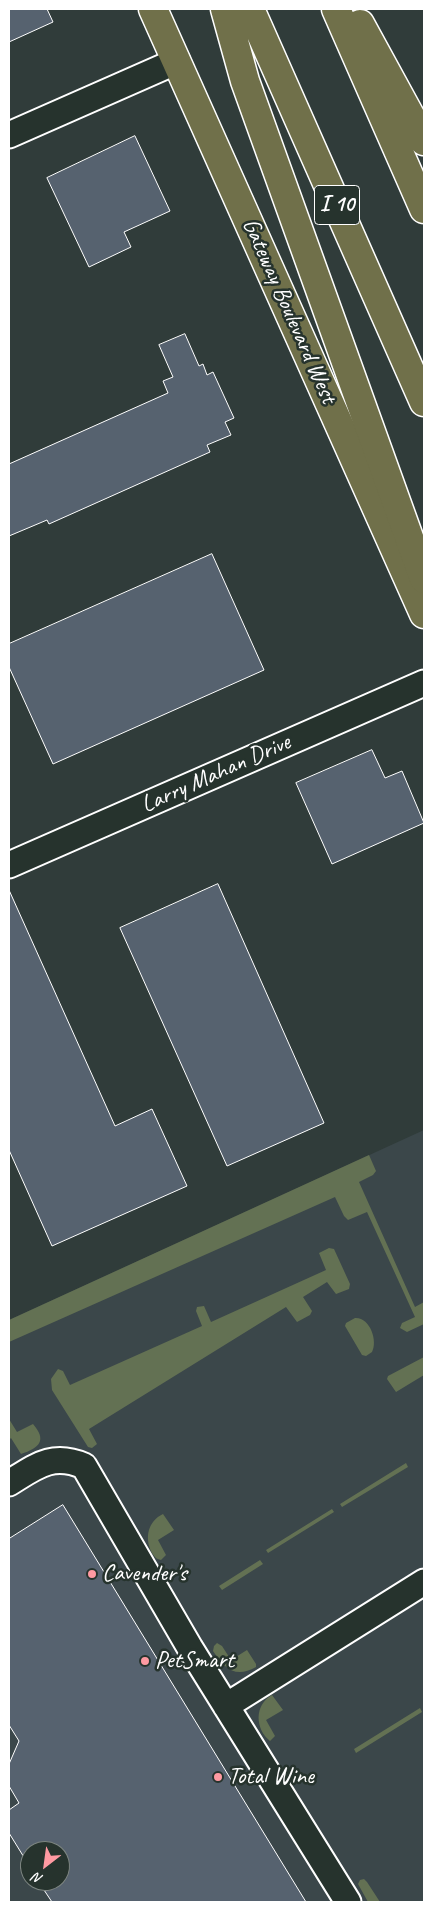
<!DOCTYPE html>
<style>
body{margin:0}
#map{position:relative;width:433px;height:1911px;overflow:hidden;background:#303c3a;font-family:Caveat,sans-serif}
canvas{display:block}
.frame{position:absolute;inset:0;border:10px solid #fff;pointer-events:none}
.north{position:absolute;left:20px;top:1841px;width:50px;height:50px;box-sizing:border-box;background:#26332d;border:1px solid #7d8581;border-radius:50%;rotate:210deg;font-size:14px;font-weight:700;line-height:20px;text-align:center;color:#fff}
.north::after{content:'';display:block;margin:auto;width:18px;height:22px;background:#ff9aa2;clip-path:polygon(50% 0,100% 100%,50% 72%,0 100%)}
</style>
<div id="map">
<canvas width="433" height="1911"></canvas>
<div class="frame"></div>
<div class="north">N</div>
</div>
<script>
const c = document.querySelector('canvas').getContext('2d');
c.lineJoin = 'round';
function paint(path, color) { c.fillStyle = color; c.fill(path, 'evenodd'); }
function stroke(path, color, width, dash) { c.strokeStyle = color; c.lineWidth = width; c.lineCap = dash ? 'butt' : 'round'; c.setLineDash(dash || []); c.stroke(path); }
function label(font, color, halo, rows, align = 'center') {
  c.font = font + ' Caveat,sans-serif'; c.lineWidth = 5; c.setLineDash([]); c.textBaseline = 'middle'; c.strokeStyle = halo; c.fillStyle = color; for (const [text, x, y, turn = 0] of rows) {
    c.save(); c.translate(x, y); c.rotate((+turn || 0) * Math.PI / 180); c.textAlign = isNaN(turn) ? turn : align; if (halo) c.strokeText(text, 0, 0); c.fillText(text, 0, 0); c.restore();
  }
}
const built = new Path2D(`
 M424 1130V1902H9V1320ZM30 1851H60V1881H30Z`);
const green = new Path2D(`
 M369 1155 376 1171 373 1175 359 1182 415 1307 424 1302V1324L407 1332 400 1328 402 1323 415 1317 367 1212 348 1220 344 1216 335 1197 9 1342V1320Z
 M329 1248 334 1249 350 1284 349 1289 336 1294 327 1282 303 1297 312 1311 310 1315 297 1322 286 1307 89 1429 97 1444 92 1448 88 1447 52 1390 51 1379 58 1369 63 1371 70 1385 202 1326 196 1311 197 1307 204 1306 211 1322 326 1270 319 1253Z
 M355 1318C370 1317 378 1341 372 1352L366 1356 362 1355 345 1326 346 1323Z
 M424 1357V1375L396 1392 387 1379 388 1376Z
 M9 1419 17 1432 33 1424C47 1440 40 1448 21 1454L11 1438 9 1440Z
 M406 1463 408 1467 342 1507 340 1504Z
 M332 1509 334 1512 268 1553 266 1550Z
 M163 1514 174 1530 158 1540 166 1555 161 1560C156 1559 155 1557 152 1553 144 1538 148 1521 163 1514Z
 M260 1560 263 1564 222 1590 219 1586Z
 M217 1643 222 1646 231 1660 247 1650 256 1664V1667C235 1679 224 1668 213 1651L214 1646Z
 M272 1695 283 1710 266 1720 275 1736 270 1741C255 1729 254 1705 272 1695Z
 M420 1708 422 1712 356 1753 354 1749Z
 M364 1879 367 1882 380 1902H368L358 1884 360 1880Z`);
const building = new Path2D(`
 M9 9H47L53 22 9 42Z
 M135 136 170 211 124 232 131 247 89 267 47 178Z
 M185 334 199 366 203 364 207 375 213 372 234 418 225 422 231 435 207 445 210 452 49 524 47 520 9 536V464L168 393 163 381 173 377 159 345Z
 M212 554 264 670 53 764 9 667V644Z
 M372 750 385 778 402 771 424 823 332 864 296 783Z
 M218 884 324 1123 227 1166 120 928Z
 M9 890 115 1126 152 1109 187 1186 52 1246 9 1150Z
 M63 1505 306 1902H52L38 1881H60V1851H30V1867L9 1833V1810L19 1803 9 1786V1764L19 1741 9 1725V1539Z`);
const minor = new Path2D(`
 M9 135 177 61
 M9 865 424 683
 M9 1483C35 1467 52 1452 84 1466L190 1648 348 1902
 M226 1706 424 1582`);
const major = new Path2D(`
 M153 9 424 614`);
const highway = new Path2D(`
 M225 9 245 81 424 579
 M250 9 424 402
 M336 9 424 209
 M360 24 424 141`);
const markers = [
 [92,1574,5,"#ff9aa2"],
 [145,1661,5,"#ff9aa2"],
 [218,1777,5,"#ff9aa2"]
];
const shields = [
 [337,205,45]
];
const shieldNames = [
 ["I 10",337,205]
];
const streetNames = [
 ["Gateway Boulevard West",289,311,66],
 ["Larry Mahan Drive",216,774,-24]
];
const poiNames = [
 ["Cavender's",102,1574],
 ["PetSmart",155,1661],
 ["Total Wine",228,1777]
];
paint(built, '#3b474a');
paint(green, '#637153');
paint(building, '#56626f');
stroke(building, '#fff', 1);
stroke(minor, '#fff', 29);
stroke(major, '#fff', 31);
stroke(highway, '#fff', 31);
stroke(minor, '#26332d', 25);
stroke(major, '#70704a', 28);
stroke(highway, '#70704a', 28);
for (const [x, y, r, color] of markers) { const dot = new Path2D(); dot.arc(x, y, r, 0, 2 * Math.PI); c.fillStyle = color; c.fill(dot); stroke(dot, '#26332d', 2); }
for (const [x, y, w] of shields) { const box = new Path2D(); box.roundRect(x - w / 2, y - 19.5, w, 39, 4); c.fillStyle = '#26332d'; c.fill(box); stroke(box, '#fff', 1); }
label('bold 22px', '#fff', null, shieldNames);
label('24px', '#fff', '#26332d', streetNames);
label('24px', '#fff', '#26332d', poiNames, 'left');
</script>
